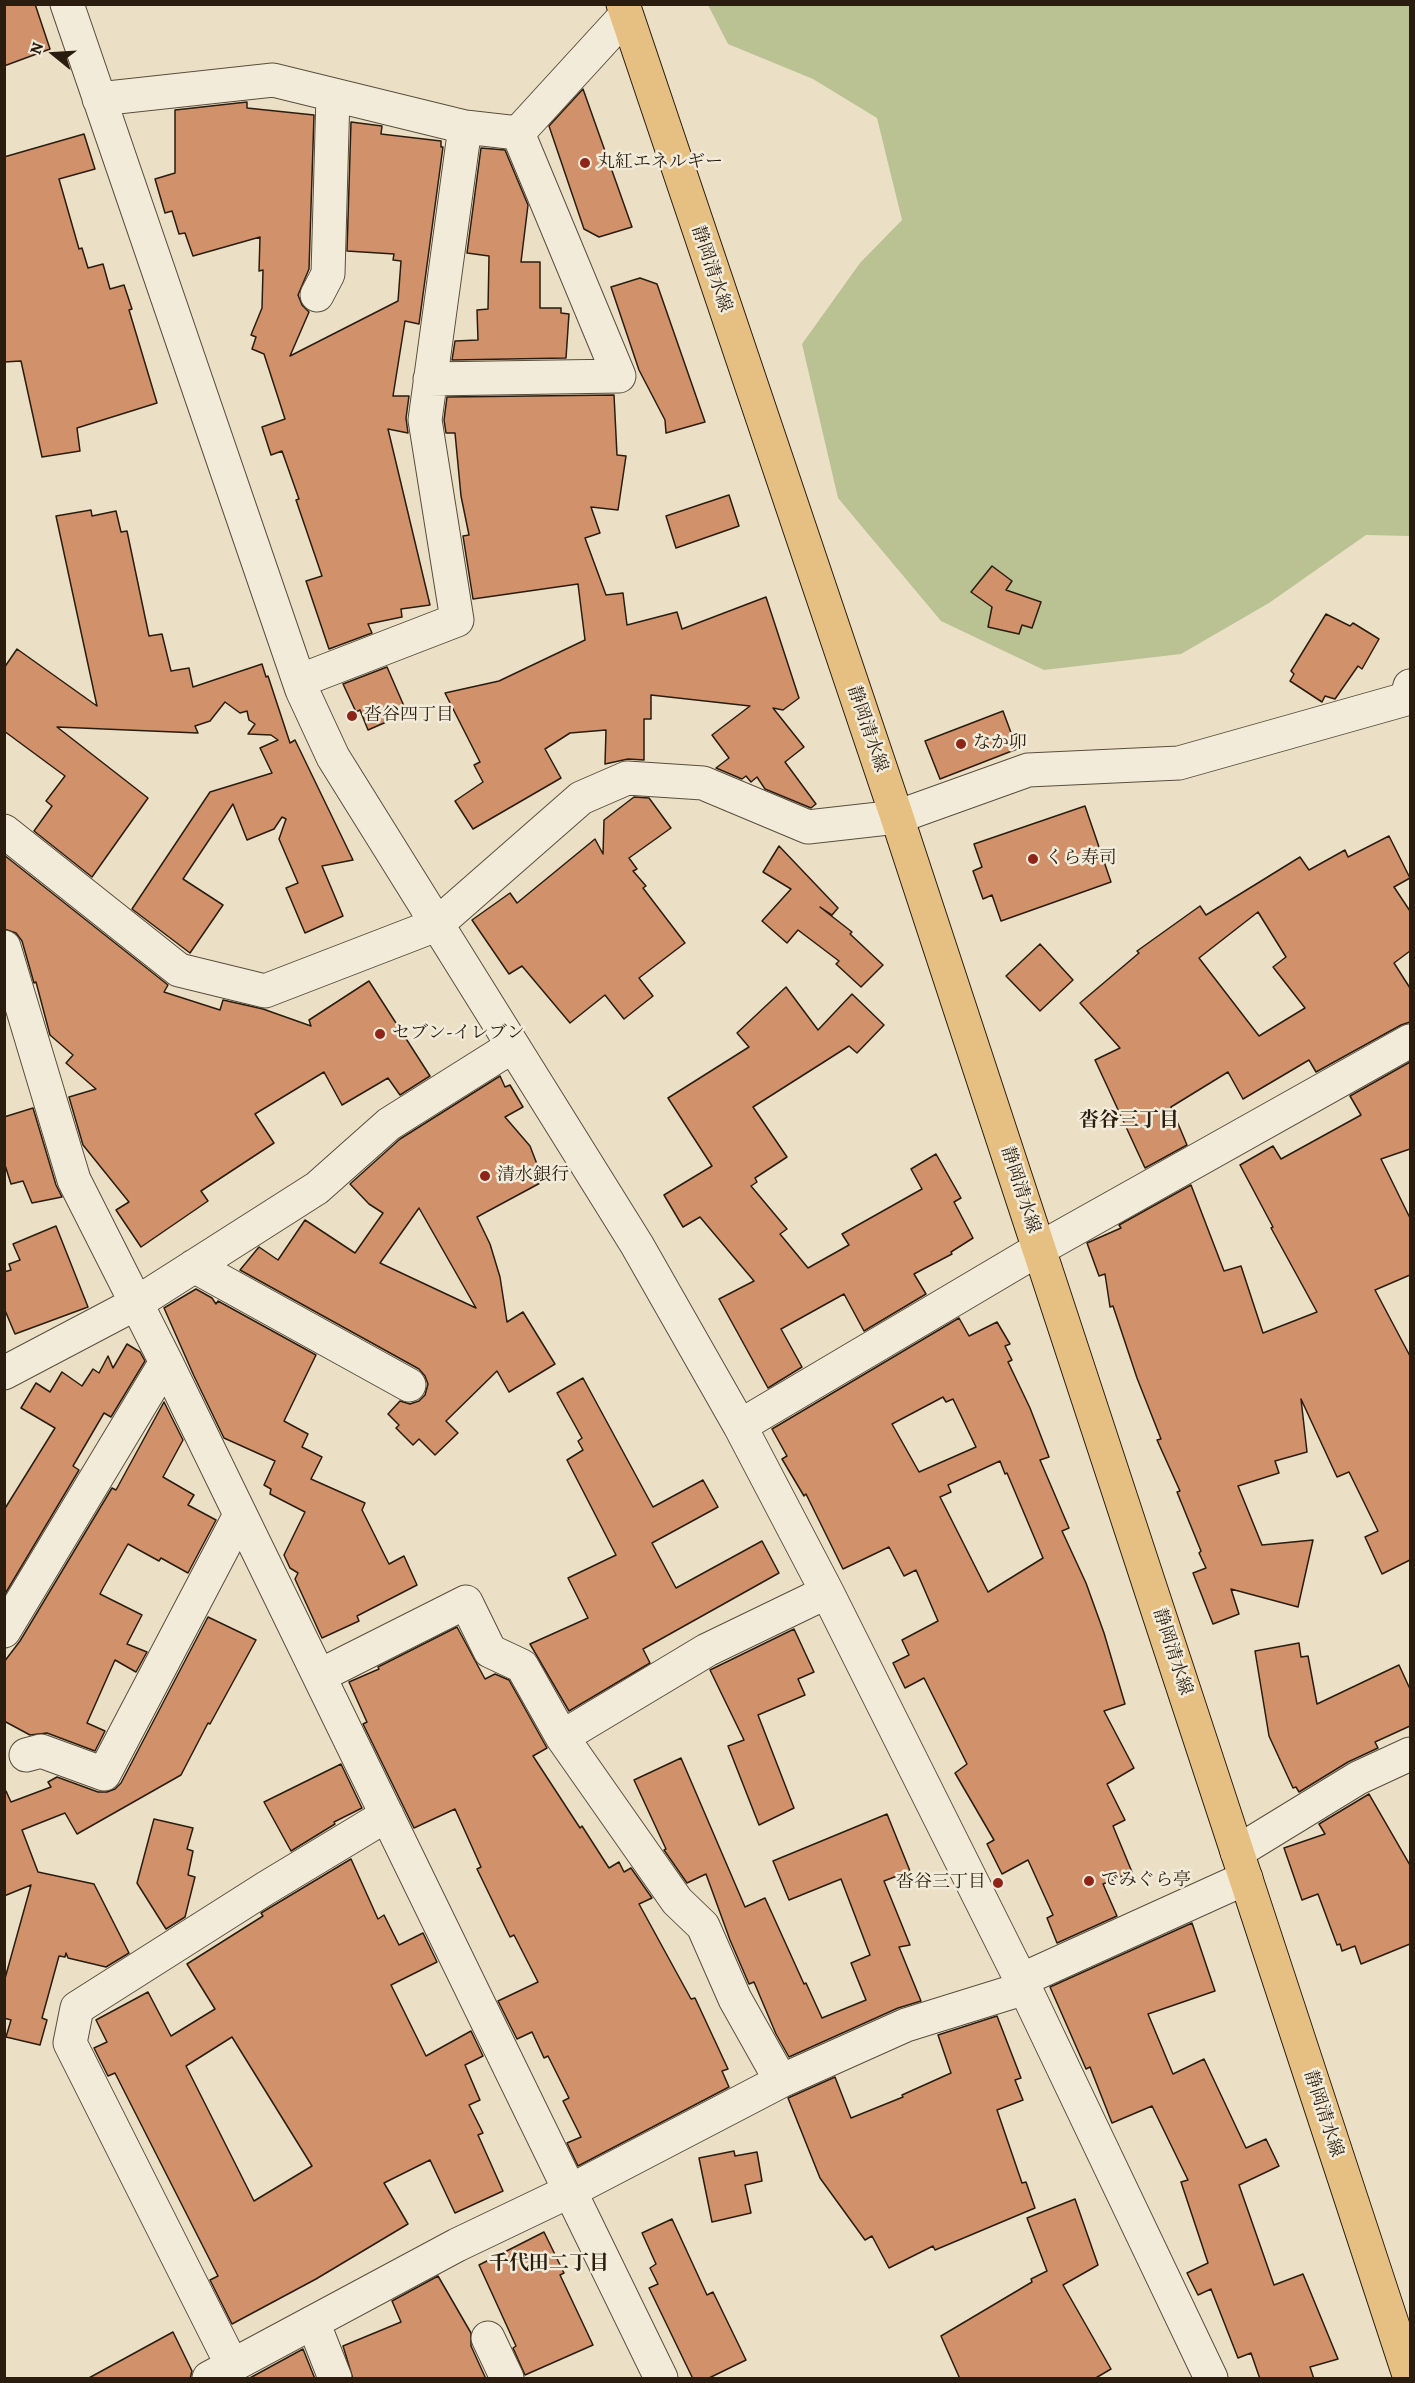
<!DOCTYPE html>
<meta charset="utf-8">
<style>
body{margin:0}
#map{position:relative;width:1415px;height:2383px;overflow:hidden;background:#ebe0c5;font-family:Alegreya,serif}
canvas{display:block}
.frame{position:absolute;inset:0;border:6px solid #2a1d10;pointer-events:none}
.north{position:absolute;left:24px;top:24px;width:60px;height:60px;-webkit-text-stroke:4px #f2ebd9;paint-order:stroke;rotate:288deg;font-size:16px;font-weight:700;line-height:24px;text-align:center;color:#2a1d10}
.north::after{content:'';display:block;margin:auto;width:21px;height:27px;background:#2a1d10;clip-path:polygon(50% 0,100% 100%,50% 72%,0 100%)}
</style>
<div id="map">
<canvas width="1415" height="2383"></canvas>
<div class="frame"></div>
<div class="north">N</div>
</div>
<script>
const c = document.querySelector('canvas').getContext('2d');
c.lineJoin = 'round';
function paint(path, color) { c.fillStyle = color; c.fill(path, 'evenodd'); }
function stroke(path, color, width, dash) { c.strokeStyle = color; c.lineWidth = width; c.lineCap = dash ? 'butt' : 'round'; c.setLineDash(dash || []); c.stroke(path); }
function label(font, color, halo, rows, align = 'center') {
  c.font = font + ' Alegreya,"Noto Serif JP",serif'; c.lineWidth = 5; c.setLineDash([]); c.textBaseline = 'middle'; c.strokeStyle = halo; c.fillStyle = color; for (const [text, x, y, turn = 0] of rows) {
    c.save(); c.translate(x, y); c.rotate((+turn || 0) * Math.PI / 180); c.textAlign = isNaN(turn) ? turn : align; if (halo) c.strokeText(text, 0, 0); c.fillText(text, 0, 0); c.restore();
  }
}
const green = new Path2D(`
 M708 5H1410V536L1366 535 1269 603 1181 654 1044 670 941 621 838 498 802 344 860 263 902 220 877 118 813 79 728 44Z`);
const building = new Path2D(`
 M4 4H35L50 49 4 66Z
 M583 89 632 227 599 237 584 229 549 126Z
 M247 102V108L314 115 309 269 298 295 302 305 309 312 290 356 398 301 401 261 393 260 394 254 347 251 351 122 382 126 381 134 441 141V147H443L419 324 405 321 393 396H409L406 418 408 433 388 429 430 605 401 609 402 617 368 624 372 633 329 649 306 581 322 576 296 500 299 499 282 451 271 455 262 427 285 419 264 354 252 349 256 337 251 335 262 308 263 270 259 271 260 237 193 256 185 233 179 234 172 211 165 213 155 179 175 173V110Z
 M84 134 95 169 59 179 79 249 82 248 88 268 103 264 110 289 124 285 132 309 129 310 157 403 77 428 80 451 42 457 21 361 4 362V157Z
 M481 148 505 150 528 205 521 262H540V308H561V313L569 314 566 358 452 360 455 341 478 340 477 310 488 309 489 256 467 253Z
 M640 278 657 284 705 422 666 433 665 420 639 370 611 287Z
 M614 395 617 455 626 456 618 510 591 507 600 533 585 538 606 595 623 593 627 625 677 612 682 629 766 597 799 698 783 710 773 708 804 747 785 762 816 804 811 808 765 789 757 777 751 782 746 776 742 779 716 768 729 758 712 735 750 706 651 695V719H644V760L628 759 605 764 606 730 570 733 545 749 561 778 473 829 455 801 483 782 474 765 480 762 445 693 499 681 585 640 578 584 473 599 463 536 469 535 461 496 455 433H446L444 420 447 397Z
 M729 495 739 526 676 548 666 516Z
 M91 510 92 516 116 511 121 532 127 531 149 636 162 634 171 671 189 668 193 687 262 664 266 677 268 676 290 743 295 740 353 860 322 866 343 916 305 933 286 888 298 883 279 839 286 819 282 817 274 829 247 840 233 804 183 879 223 905 190 953 132 909 210 792 272 773 260 748 278 740 271 735 248 734 255 724 249 720 247 711 240 713 225 702 210 721 195 726 198 733 57 727 148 798 92 877 34 831 52 806 46 801 65 776 4 731V668L17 649 97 706 56 516Z
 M992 566 1012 581 1006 590 1041 602 1032 628 1022 625 1019 634 988 627 992 607 971 592Z
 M1326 614 1350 626 1353 623 1379 639 1362 669 1358 666 1335 699 1325 696 1322 702 1290 681 1294 674 1291 671Z
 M387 667 407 713 368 730 360 710 356 712 343 684Z
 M1003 711 1017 749 940 779 925 741Z
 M634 797 649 798 671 828 629 858 637 869 633 871 646 886 643 888 685 943 639 978 653 996 624 1019 605 995 570 1023 522 966 509 974 472 920 510 893 517 903 595 839 603 854 604 820Z
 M1085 806 1111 882 1001 921 992 895 983 899 973 871 982 867 974 844Z
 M1389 836 1410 878 1394 887 1410 911V951L1394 963 1410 988V1022L1401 1025 1316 1072 1309 1060 1243 1099 1228 1072 1171 1107 1187 1145 1145 1168 1095 1060 1120 1048 1080 1003 1139 953 1137 951 1200 906 1206 915 1300 857 1309 870 1345 850 1348 857ZM1258 912 1286 957 1273 967 1305 1008 1259 1036 1199 958Z
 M779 846 838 908 832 915 820 907 852 932 850 934 883 965 861 987 836 964 839 961 798 930 787 943 762 921 791 889 763 872Z
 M4 855 168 985 164 992 220 1010 223 1000 263 1009 311 1026 309 1020 369 981 430 1076 400 1095 388 1078 342 1105 324 1072 255 1114 274 1143 201 1191 208 1201 141 1247 116 1210 129 1202 83 1145 69 1097 96 1089 66 1063 73 1055 50 1035 36 982 34 983 22 941 16 933 4 929Z
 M1040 944 1073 980 1040 1011 1006 976Z
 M786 987 818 1030 852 994 884 1025 857 1053 849 1046 753 1107 787 1157 755 1178 757 1182 751 1186 787 1229 780 1234 808 1268 849 1245 842 1234 922 1189 911 1169 936 1154 961 1198 954 1202 973 1238 951 1252 952 1254 914 1274 926 1294 864 1331 844 1294 781 1329 802 1367 768 1388 719 1299 754 1281 700 1217 683 1227 664 1195 712 1166 668 1098 749 1047 737 1033Z
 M1410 1062V1149L1381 1159 1410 1218V1275L1375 1290 1410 1356V1560L1382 1574 1365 1537 1378 1531 1349 1472 1337 1477 1301 1399 1307 1452 1275 1461 1279 1473 1238 1486 1262 1545 1313 1540 1298 1607 1231 1589 1239 1614 1213 1624 1193 1573 1206 1568 1199 1553 1201 1551 1177 1492 1180 1491 1157 1440 1161 1439 1137 1378 1113 1306 1110 1307 1105 1274 1099 1276 1087 1243 1121 1228 1119 1225 1191 1185 1224 1271 1241 1266 1263 1333 1317 1312 1271 1228 1273 1227 1240 1165 1273 1146 1281 1159 1361 1115 1350 1096Z
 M500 1076 505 1087 510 1085 523 1107 505 1117 530 1146 540 1172 542 1182 477 1217 490 1244 500 1277 507 1322 523 1312 555 1364 509 1392 497 1371 446 1421 458 1433 435 1455 419 1439 413 1445 396 1428 399 1425 388 1414 400 1401 410 1404 419 1401 425 1395 428 1384 425 1376 419 1369 240 1270 259 1247 278 1260 305 1220 355 1253 383 1213 369 1204 350 1184 400 1139ZM419 1208 476 1308 380 1263Z
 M33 1108 56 1185 62 1197 32 1203 23 1181 11 1184 4 1162V1117Z
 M56 1226 88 1307 15 1334 4 1308V1272L11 1270 9 1264 20 1260 13 1244Z
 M196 1289 212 1298 216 1304 218 1301 316 1355 284 1421 308 1434 302 1447 322 1457 311 1479 365 1503 362 1510 389 1564 404 1556 417 1585 357 1616 359 1621 322 1638 295 1579 298 1573 290 1568 284 1555 305 1512 270 1494 271 1489 264 1485 275 1461 224 1438 194 1376 164 1308Z
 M959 1318 969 1336 997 1322 1010 1344 1005 1346 1012 1360 1008 1362 1030 1408 1049 1457 1040 1460 1069 1528 1062 1531 1086 1583 1104 1633 1125 1704 1104 1711 1134 1768 1107 1784 1125 1820 1113 1826 1132 1872 1103 1884 1117 1916 1057 1943 1047 1918 1053 1915 1028 1860 1002 1874 987 1844 994 1840 955 1773 967 1764 924 1678 905 1688 893 1663 909 1655 902 1640 938 1621 916 1570 904 1576 889 1547 843 1569 806 1494 804 1496 782 1459 787 1456 772 1429ZM943 1397 946 1402 953 1399 976 1447 919 1472 892 1424ZM1000 1461 1005 1474 1007 1473 1043 1558 988 1592 940 1497 951 1492 948 1485Z
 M127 1344 140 1352 145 1361 111 1417 104 1413 73 1466 79 1470 5 1594 4 1510 55 1428 21 1408 36 1383 50 1392 62 1372 82 1386 93 1369 99 1373 108 1356 113 1368Z
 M583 1378 653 1507 703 1480 718 1507 652 1543 676 1588 762 1541 779 1573 643 1649 650 1663 569 1711 530 1644 588 1618 568 1578 616 1555 567 1460 583 1450 578 1441 582 1438 557 1393Z
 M164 1402 183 1440 163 1477 194 1495 188 1505 216 1520 188 1573 161 1558 159 1561 128 1544 103 1588 100 1594 142 1615 127 1644 147 1652 136 1672 115 1660 87 1723 105 1731 95 1751 47 1733 30 1735 4 1721V1662L20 1641 112 1488 116 1490Z
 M208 1617 256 1640 210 1724 208 1723 181 1775 77 1834 65 1813 22 1830 38 1872 94 1884 129 1953 106 1967 68 1958 66 1953 65 1957 59 1956 42 2018 47 2020 40 2045 6 2037 11 2020 4 2018V1982L31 1885 4 1896V1791H6L11 1802 51 1787 48 1782 57 1777 98 1792H107L115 1789 121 1783Z
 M457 1627 485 1679 495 1674 509 1680 547 1748 533 1756 580 1828 582 1826 609 1868 619 1862 624 1872 631 1868 652 1898 639 1904 691 1999 695 1998 728 2069 722 2071 729 2087 578 2166 567 2143 581 2137 563 2101 569 2098 548 2056 544 2058 532 2032 517 2039 498 2001 538 1982 514 1935 510 1937 477 1869 481 1867 455 1809 414 1828 363 1724 367 1722 349 1682 379 1669 378 1667Z
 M794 1629 814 1672 798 1679 805 1695 758 1715 794 1808 759 1825 728 1746 744 1740 710 1670Z
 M1299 1643 1301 1657 1308 1656 1317 1704 1399 1665 1410 1689V1726L1375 1742 1378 1748 1348 1762 1299 1792 1296 1787 1293 1788 1269 1736 1255 1651Z
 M681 1758 745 1907 765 1898 804 1984 806 1983 822 2018 866 2000 851 1963 870 1955 841 1879 789 1900 773 1861 887 1814 910 1871 884 1881 910 1945 899 1947 921 2001 898 2008 789 2057 776 2034 754 1982 749 1984 730 1940 706 1874 687 1883 664 1850 666 1849 634 1780Z
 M341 1764 362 1808 334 1822 335 1824 291 1851 264 1802Z
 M1369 1794 1410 1865V1944L1361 1964 1355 1946 1342 1951 1340 1944 1337 1945 1318 1894 1302 1900 1284 1848 1325 1834 1319 1824Z
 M154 1819 193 1828 187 1849 193 1851 188 1875 195 1877 185 1917 166 1929 137 1883Z
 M351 1859 378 1919 384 1915 399 1945 423 1933 437 1962 391 1985 426 2056 471 2031 483 2056 465 2065 480 2100 469 2105 483 2133 478 2135 503 2191 455 2213 430 2160 384 2183 408 2224 316 2279 232 2324 210 2280 218 2276 115 2073 108 2076 94 2048 107 2042 96 2020 148 1992 171 2036 215 2009 187 1964 263 1916 261 1913ZM232 2037 312 2166 254 2201 186 2066Z
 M1192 1923 1215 1991 1148 2014 1173 2074 1204 2059 1246 2148 1266 2139 1279 2166 1239 2185 1274 2285 1303 2274 1338 2359 1310 2367 1314 2379H1260L1251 2353 1238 2358 1211 2289 1198 2295 1187 2273 1208 2263 1181 2182 1188 2180 1152 2106 1112 2123 1090 2067 1086 2069 1050 1987Z
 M997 2016 1021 2078 1015 2080 1023 2100 997 2110 1022 2183 1026 2182 1035 2208 935 2250 933 2246 889 2268 872 2236 865 2240 820 2178 788 2098 835 2077 851 2118 903 2097 902 2095 951 2073 938 2035Z
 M734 2151 735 2156 757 2152 762 2181 745 2185 751 2213 712 2222 699 2158Z
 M1075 2199 1098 2265 1063 2285 1111 2369 1094 2379H960L941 2336 1032 2282 1031 2279 1047 2271 1027 2218Z
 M672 2219 707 2295 713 2292 746 2360 707 2379H693L649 2288 658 2284 650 2268 656 2264 642 2233Z
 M544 2232 564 2273 560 2275 593 2345 525 2375 513 2348 516 2346 479 2265Z
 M438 2276 471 2333V2346L486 2379H353L343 2346 401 2322 392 2301Z
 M173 2332 192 2371 190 2379H87Z
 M303 2349 315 2379H248Z`);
const minor = new Path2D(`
 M67 4 302 690 333 757 637 1245 740 1426 827 1592 1025 1988 1211 2378
 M99 99 273 80 465 127 518 133 626 15
 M317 295 328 274 333 95
 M430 379 619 376 518 133
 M299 681 457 620 425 420 465 127
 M4 831 179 970 265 991 436 925 581 798 627 778 703 783 808 827 897 817 1028 770 1179 763 1406 699 1410 686
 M4 947 74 1180 166 1362 661 2378
 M194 1266 409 1385
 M4 1373 135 1304 317 1188 389 1124 513 1046
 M740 1426 1039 1249 1410 1041
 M4 1631 166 1362
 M319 1676 466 1602 490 1651 522 1666 562 1737 677 1901 703 1926 735 1999 781 2081
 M562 1737 707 1650 827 1592
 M26 1755 41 1751 104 1774 240 1515
 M1237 1852 1358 1778 1410 1754
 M1021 1980 1246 1878
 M313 2322 335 2378
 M488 2338 507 2378
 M232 2365 70 2043 77 2008 266 1888 387 1815
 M209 2378 457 2245 570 2191 781 2081 906 2025 1025 1988`);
const major = new Path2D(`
 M623 4 897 817 1410 2378`);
const markers = [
 [585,163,6,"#8f2418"],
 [352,716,6,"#8f2418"],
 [961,744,6,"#8f2418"],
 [1033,859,6,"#8f2418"],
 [380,1034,6,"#8f2418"],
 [485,1176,6,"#8f2418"],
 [1089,1881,6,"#8f2418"],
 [998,1883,6,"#8f2418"]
];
const poiNames = [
 ["丸紅エネルギー",597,163],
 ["沓谷四丁目",364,716],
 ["なか卯",973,744],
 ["くら寿司",1045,859],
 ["セブン-イレブン",392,1034],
 ["清水銀行",497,1176],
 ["でみぐら亭",1101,1881],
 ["沓谷三丁目",986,1883,"right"]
];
const streetNames = [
 ["静岡清水線",711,269,71],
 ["静岡清水線",867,729,71],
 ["静岡清水線",1020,1190,72],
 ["静岡清水線",1172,1652,72],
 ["静岡清水線",1323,2114,72]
];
const neighbourhoodNames = [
 ["沓谷三丁目",1129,1121],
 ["千代田二丁目",549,2264]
];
paint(green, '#bac193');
paint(building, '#d0916b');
stroke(building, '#2a1d10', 1.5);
stroke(minor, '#5a4e3d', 35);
stroke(major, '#2a1d10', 35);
stroke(minor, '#f2ebd9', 33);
stroke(major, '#e6c082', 33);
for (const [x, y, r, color] of markers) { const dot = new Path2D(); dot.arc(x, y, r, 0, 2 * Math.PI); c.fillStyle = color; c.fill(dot); stroke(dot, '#f2ebd9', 2); }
label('18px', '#2a1d10', '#f2ebd9', poiNames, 'left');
label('18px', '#2a1d10', '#f2ebd9', streetNames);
label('bold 20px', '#2a1d10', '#f2ebd9', neighbourhoodNames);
</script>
